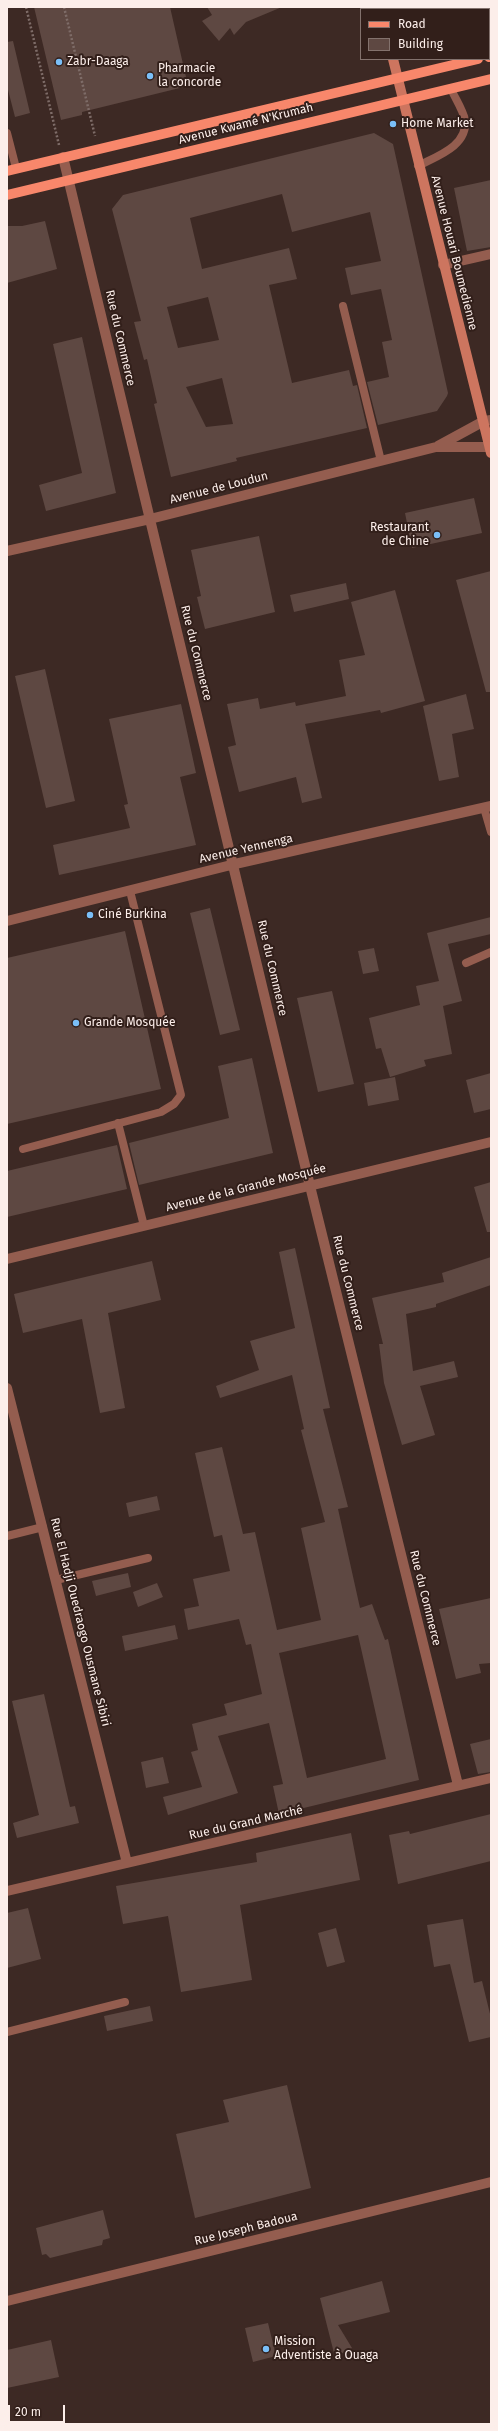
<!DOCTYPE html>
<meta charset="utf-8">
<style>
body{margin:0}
#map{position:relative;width:498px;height:2431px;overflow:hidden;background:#3d2924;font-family:"Fira Sans",sans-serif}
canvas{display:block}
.frame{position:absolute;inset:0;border:8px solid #fceeea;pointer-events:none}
.legend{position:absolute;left:360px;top:8px;width:130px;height:52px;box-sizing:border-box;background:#321f1a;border:1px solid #83726d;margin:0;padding:5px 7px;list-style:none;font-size:12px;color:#fceeea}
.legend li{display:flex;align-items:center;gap:8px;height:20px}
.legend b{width:20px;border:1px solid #83726d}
.scale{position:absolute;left:8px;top:2405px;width:57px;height:18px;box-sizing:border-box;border:2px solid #fceeea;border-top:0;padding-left:5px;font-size:12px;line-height:14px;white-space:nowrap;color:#fceeea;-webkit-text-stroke:3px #321f1a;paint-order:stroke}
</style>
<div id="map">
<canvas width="498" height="2431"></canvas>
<div class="frame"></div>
<ul class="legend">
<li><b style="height:5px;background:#f8876b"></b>Road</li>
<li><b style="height:11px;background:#5e4842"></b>Building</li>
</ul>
<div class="scale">20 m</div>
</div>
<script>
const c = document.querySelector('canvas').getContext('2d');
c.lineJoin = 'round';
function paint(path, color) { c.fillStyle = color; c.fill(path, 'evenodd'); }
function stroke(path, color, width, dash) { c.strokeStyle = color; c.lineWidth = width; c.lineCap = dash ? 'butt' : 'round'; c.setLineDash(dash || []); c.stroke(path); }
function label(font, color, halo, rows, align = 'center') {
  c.font = font + ' "Fira Sans",sans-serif'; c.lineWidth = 4; c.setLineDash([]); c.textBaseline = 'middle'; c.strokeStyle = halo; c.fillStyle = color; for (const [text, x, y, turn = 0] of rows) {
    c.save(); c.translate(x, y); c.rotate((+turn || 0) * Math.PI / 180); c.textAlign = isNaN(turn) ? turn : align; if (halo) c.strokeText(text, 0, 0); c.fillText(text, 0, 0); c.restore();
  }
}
const building = new Path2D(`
 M34 7H170L188 86 82 112V115L61 120Z
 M207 7H282L246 22 234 35 230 28 219 41 202 21 212 15Z
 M13 41 30 113 15 117 7 86V42Z
 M374 133 393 144 448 393 447 396 437 411 378 425 367 382 389 377 382 342 392 340 381 289 351 295 345 268 381 261 370 212 292 232 282 194 190 218 202 269 289 248 297 279 269 285 292 383 349 370 353 386 357 385 367 428 236 458 237 461 171 477 154 404 157 403 147 359 144 360 134 322 141 321 112 209 123 195ZM208 297 219 340 178 348 167 307ZM222 378 233 424 206 427 186 387Z
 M491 180V247L467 251 454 188Z
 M45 221 57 269 7 283V226H22Z
 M82 337 116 493 46 511 39 485 82 473 53 344Z
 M474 498 482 533 412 548 405 513Z
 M259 536 275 612 205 629 197 597 201 596 191 550Z
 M491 571V692H486L456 580Z
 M346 583 349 599 294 612 290 595Z
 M395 590 425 701 381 713 380 710 305 724 322 798 302 803 296 777 239 792 228 747 236 745 227 704 258 698 260 709 295 702 296 706 346 696 339 660 365 655 351 602Z
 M45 669 75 801 46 808 15 676Z
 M466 694 474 729 452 734 459 777 439 781 423 706Z
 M181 704 196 773 180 777 196 845 59 875 53 845 130 828 124 805 128 804 109 719Z
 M210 908 240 1030 220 1035 190 913Z
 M491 917V934L448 944 462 1001 443 1006 452 1054 424 1060 426 1066 390 1077 381 1048 376 1049 369 1018 420 1005 416 986 439 981 427 933Z
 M125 931 161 1089 7 1124V958Z
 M374 948 379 971 363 974 358 951Z
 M332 991 354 1084 318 1092 297 998Z
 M252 1058 273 1153 139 1185 129 1143 229 1118 218 1066Z
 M491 1073V1109L474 1113 466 1080Z
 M395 1077 399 1100 368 1106 364 1083Z
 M117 1145 127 1189 7 1217V1171Z
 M491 1182V1232H487L474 1187Z
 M295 1248 330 1408 323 1409 348 1507 338 1509 360 1608 372 1604 385 1640 388 1639 419 1780 279 1814 273 1786 283 1784 269 1723 218 1736 238 1793 168 1815 163 1797 202 1787 191 1752 198 1750 192 1724 227 1715 224 1704 262 1694 251 1644 246 1645 239 1619 188 1630 184 1609 199 1606 193 1579 230 1571 222 1535 214 1537 195 1453 222 1447 243 1534 255 1532 277 1630 321 1620 301 1528 325 1522 301 1430 304 1429 292 1375 220 1398 216 1386 259 1370 250 1341 295 1328 279 1252ZM358 1635 386 1759 307 1778 279 1653Z
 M491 1257V1285L436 1304V1307L406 1314 413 1371 454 1361 458 1377 420 1386 435 1435 402 1445 384 1383 379 1344H383L372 1298 444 1282 442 1273Z
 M152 1261 161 1300 108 1313 125 1408 100 1413 82 1319 23 1333 14 1294Z
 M157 1496 160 1510 129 1517 126 1503Z
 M128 1573 131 1587 96 1596 92 1581Z
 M157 1583 163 1597 138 1607 133 1592Z
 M491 1598V1663L479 1664 481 1673 456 1679 439 1609Z
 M175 1625 178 1639 125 1651 122 1636Z
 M44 1694 70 1807 75 1806 79 1823 17 1838 13 1823 39 1815 12 1701Z
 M491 1739V1772L478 1774 470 1744Z
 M163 1757 169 1783 146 1788 141 1762Z
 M491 1814V1861L398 1884 389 1835 409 1831 410 1834Z
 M351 1833 360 1880 240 1905 252 1980 181 1992 168 1916 123 1924 116 1886 257 1862 256 1853Z
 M28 1908 41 1959 7 1968V1913Z
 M463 1919 474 1983 482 1981 491 2018V2037L469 2042 450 1964 434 1967 427 1925Z
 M336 1928 345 1962 327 1967 318 1933Z
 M150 2006 153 2021 107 2031 104 2016Z
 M287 2085 311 2188 195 2218 176 2134 229 2122 223 2100Z
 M103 2210 110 2238 103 2240 102 2245 50 2258 46 2254 42 2255 36 2228Z
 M382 2281 390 2312 338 2325 352 2348 335 2357 320 2298Z
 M268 2323 276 2356 253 2362 245 2328Z
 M51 2340 59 2377 7 2388V2350Z`);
const path = new Path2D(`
 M26 7 59 145
 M64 7 95 136`);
const lane = new Path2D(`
 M7 133 16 168
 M418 166C437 156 468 146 465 120 463 110 455 98 451 89
 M343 306 381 461
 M484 808 491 832
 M466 963 491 952
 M118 1123 144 1226
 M23 1149 161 1112 174 1104 181 1095 130 891
 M7 1536 43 1527
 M56 1580 148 1558
 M7 2032 125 2002`);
const street = new Path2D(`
 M63 157 310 1186 458 1785
 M443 265 491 254
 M438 446 484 421 491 420
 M7 551 150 519 436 447H491
 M7 921 235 864 491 806
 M7 1259 491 1142
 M7 1388 127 1863
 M7 1891 491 1778
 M7 2301 491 2182`);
const secondary = new Path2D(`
 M382 7V9
 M393 59 491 453`);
const primary = new Path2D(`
 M489 57 491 56
 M7 171 478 59
 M7 195 491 79`);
const markers = [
 [59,62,4,"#7abff8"],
 [150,76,4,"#7abff8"],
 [393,124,4,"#7abff8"],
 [437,535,4,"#7abff8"],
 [90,915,4,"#7abff8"],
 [76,1023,4,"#7abff8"],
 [266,2349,4,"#7abff8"]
];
const poiNames = [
 ["Zabr-Daaga",67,62],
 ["Pharmacie",158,69],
 ["la concorde",158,83],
 ["Home Market",401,124],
 ["Restaurant",429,528,"right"],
 ["de Chine",429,542,"right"],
 ["Ciné Burkina",98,915],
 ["Grande Mosquée",84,1023],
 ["Mission",274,2342],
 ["Adventiste à Ouaga",274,2356]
];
const streetNames = [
 ["Avenue Kwamé N'Krumah",246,124,-14],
 ["Avenue Houari Boumedienne",454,253,76],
 ["Rue du Commerce",120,338,77],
 ["Avenue de Loudun",219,488,-14],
 ["Rue du Commerce",196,653,76],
 ["Avenue Yennenga",246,849,-13],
 ["Rue du Commerce",272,968,77],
 ["Avenue de la Grande Mosquée",246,1188,-14],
 ["Rue du Commerce",348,1283,76],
 ["Rue du Commerce",425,1598,76],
 ["Rue El Hadji Ouedraogo Ousmane Sibiri",80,1622,76],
 ["Rue du Grand Marché",246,1823,-13],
 ["Rue Joseph Badoua",246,2229,-14]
];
paint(building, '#5e4842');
stroke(path, '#7e6c68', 2.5, [2, 2]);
stroke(lane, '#945d4f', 8);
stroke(street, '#945d4f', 10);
stroke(secondary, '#cd755f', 10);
stroke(primary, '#f8876b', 10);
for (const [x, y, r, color] of markers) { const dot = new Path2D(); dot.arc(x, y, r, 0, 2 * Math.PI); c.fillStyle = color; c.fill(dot); stroke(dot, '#321f1a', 1.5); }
label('12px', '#fceeea', '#321f1a', poiNames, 'left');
label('12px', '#fceeea', '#321f1a', streetNames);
</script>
